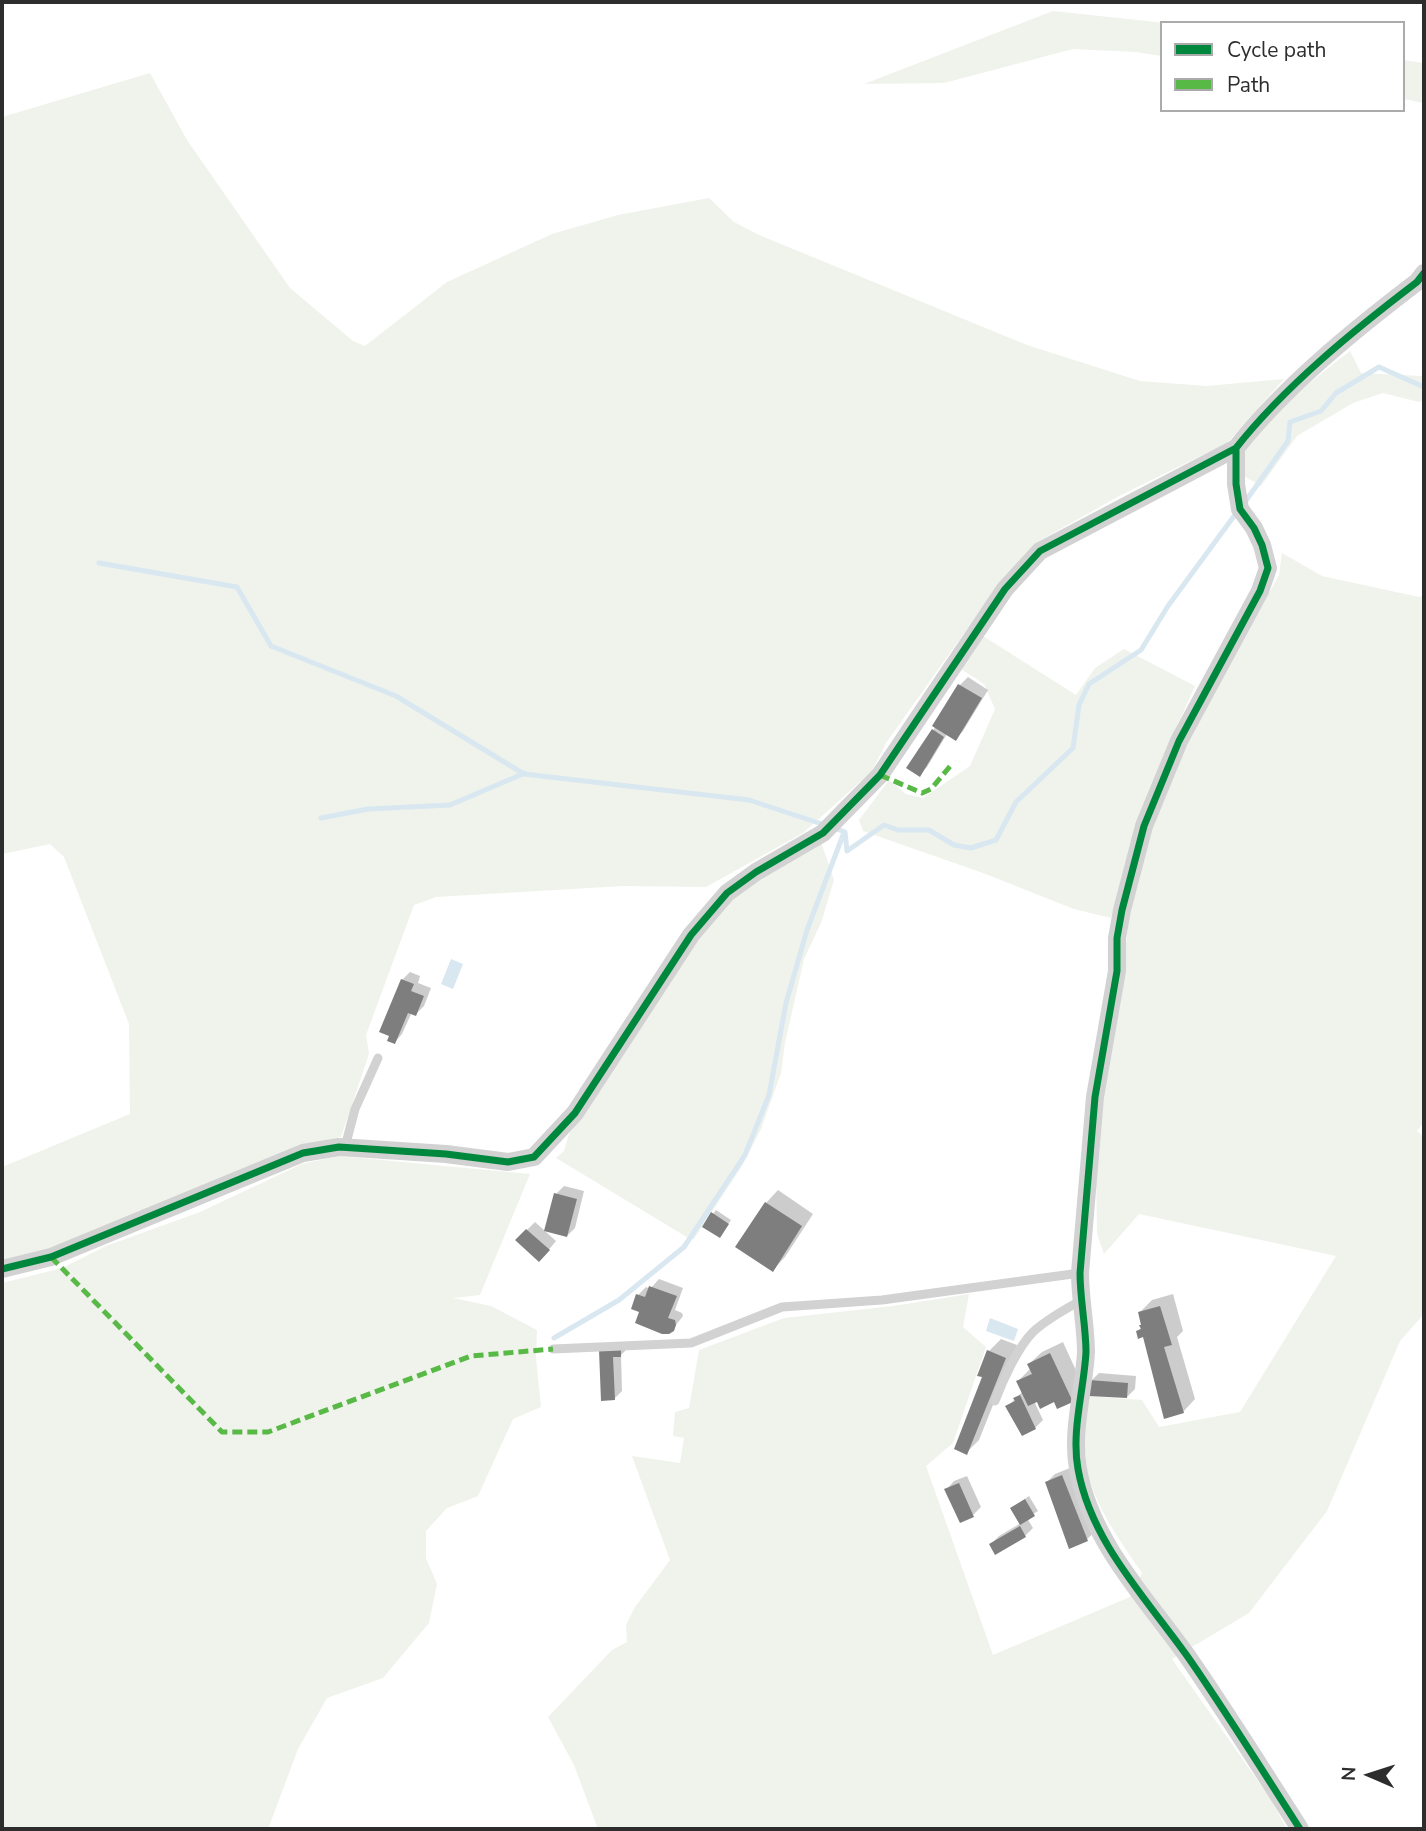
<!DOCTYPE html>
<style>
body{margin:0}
#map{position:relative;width:1426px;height:1831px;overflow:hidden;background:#fff;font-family:"Nunito Sans",sans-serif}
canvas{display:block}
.frame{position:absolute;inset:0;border:4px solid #2d2d2d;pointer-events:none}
.legend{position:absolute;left:1160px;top:21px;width:245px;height:91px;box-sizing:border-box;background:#fff;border:2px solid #ababab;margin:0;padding:9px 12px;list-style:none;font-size:21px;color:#2d2d2d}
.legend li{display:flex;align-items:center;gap:14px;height:35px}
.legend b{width:35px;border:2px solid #ababab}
.north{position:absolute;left:1335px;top:1740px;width:70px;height:70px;-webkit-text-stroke:5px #fff;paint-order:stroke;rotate:273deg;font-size:19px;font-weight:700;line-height:28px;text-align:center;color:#2d2d2d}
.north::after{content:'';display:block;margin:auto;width:24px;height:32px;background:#2d2d2d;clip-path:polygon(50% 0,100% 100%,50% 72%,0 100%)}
</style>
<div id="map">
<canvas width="1426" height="1831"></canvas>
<div class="frame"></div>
<ul class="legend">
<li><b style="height:9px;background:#00873e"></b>Cycle path</li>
<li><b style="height:9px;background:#58b947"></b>Path</li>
</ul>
<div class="north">N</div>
</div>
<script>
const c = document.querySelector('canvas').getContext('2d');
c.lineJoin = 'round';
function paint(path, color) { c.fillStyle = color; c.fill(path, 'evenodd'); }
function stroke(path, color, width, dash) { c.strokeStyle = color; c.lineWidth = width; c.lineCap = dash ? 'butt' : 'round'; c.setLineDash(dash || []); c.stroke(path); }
const green = new Path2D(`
 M1053 11 1165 23H1162V56L1136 52 1073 49 944 83 864 84Z
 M1403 60 1424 63V103L1403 99Z
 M150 73 187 140 290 288 353 341 365 346 447 282 552 234 618 215 709 198 734 222 759 235 1027 345 1140 381 1206 386 1284 379 1227 443 1121 495 1039 541 1003 578 886 743 872 771 803 833 706 887 623 886 436 897 414 905 366 1035 369 1054 341 1137 299 1146 60 1248 2 1262V1167L130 1114 129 1024 64 857 50 844 2 854V117Z
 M1350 351 1361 373 1421 376 1424 374V400L1419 402 1383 393 1353 403 1297 436 1261 486 1242 475C1242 468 1240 459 1242 453 1248 430 1328 368 1350 351Z
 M1282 553 1322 576 1419 597 1424 595V1122L1417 1131 1424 1137V1314L1400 1341 1327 1511 1249 1613 1172 1659 1270 1798 1287 1829H598L574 1765 548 1717 612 1650 627 1642 626 1625 635 1607 670 1560 632 1456 680 1463 684 1438 673 1436 675 1412 689 1408 699 1350 784 1318 893 1306 969 1294 963 1327 986 1347 953 1443 926 1466 993 1655 1130 1597 1142 1573C1122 1544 1099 1512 1089 1478 1082 1452 1086 1422 1086 1396L1142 1400 1159 1427 1240 1412 1336 1256 1139 1214 1104 1254 1097 1234 1096 1170 1101 1102 1124 964 1128 924 1140 868 1152 825 1188 741 1279 575Z
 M983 636 1076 695 1095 668 1124 649 1195 686 1163 757 1130 844 1111 918 1074 909 983 873 863 831 859 820 889 780 906 794 923 798 970 766 995 709 984 684 961 669Z
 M821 842 834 880 821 923 804 959 785 1043 781 1073 761 1129 742 1166 694 1239H690L556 1158 564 1151 569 1134 662 988 714 917 754 880Z
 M339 1156 530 1174 480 1295 453 1298 491 1306 537 1330 536 1358 541 1407 513 1419 478 1496 447 1508 426 1531V1558L437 1584 429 1623 383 1678 327 1698 298 1749 268 1829H2V1283L62 1268 106 1246 200 1212 302 1164Z`);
const water = new Path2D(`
 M451 959 463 964 453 989 441 984Z
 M990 1318 1018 1329 1014 1341 986 1331Z`);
const shadow = new Path2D(`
 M968 677 988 690 963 731 955 739 947 734 927 767 919 775 935 726 960 685Z
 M410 972 420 976 418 983 431 988 424 1006 416 1014 412 1012 402 1034 395 1042 402 980Z
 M564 1186 584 1191 575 1228 567 1236 556 1194Z
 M778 1190 813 1214 785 1257 773 1270 738 1247 766 1203Z
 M716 1210 731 1220 723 1232 713 1214Z
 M535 1222 556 1241 547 1252 517 1240Z
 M659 1279 683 1288 675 1310 682 1313 683 1316 673 1329 641 1311 638 1295 646 1287 650 1289Z
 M1173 1294 1183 1331 1177 1337 1195 1399 1183 1412 1145 1335 1138 1331 1142 1327 1140 1312 1152 1300Z
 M1001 1339 1017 1345 979 1440 967 1452 989 1351Z
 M1063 1342 1084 1388 1072 1400 1034 1401 1043 1420 1035 1428 1008 1406 1023 1391 1018 1381 1031 1368 1029 1364 1042 1352Z
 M629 1347 621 1355 622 1391 614 1399 601 1351Z
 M1099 1373 1136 1376 1135 1389 1127 1397 1091 1381Z
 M1070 1468 1095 1532 1087 1539 1047 1482 1055 1474Z
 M967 1476 981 1507 973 1515 947 1489 954 1481Z
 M1029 1496 1038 1511 1027 1518 1033 1528 1025 1536 991 1544 999 1536 1021 1523 1012 1508Z`);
const stream = new Path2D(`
 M1245 502 1288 441 1290 422 1321 411 1336 393 1379 367 1424 387
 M99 563 237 587 271 646 396 696 524 774 749 800 825 825
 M321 818 368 809 450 805 525 773
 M834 828 845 832 847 851 884 825 898 830H929L954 845 971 848 996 840 1016 802 1073 748 1079 705 1089 684 1141 650 1168 606 1237 512
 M554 1338 619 1300 684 1247 745 1155 769 1095 786 1003 807 930 843 835`);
const building = new Path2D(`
 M958 684 982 698 956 741 932 726Z
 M932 729 944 737 920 777 906 768Z
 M401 979 414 984 411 991 424 996 416 1016 408 1013 395 1044 387 1041 389 1036 379 1032Z
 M554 1193 577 1199 567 1237 544 1231Z
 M765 1202 802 1226 773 1272 735 1247Z
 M711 1212 729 1224 720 1238 702 1227Z
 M526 1229 550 1250 539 1262 515 1240Z
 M649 1286 677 1296 668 1318 675 1320 676 1325 674 1331 669 1334H662L635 1323 639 1312 631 1309 636 1294 645 1297Z
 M1160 1306 1172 1345 1164 1347 1184 1413 1164 1419 1143 1337 1138 1339 1136 1331 1141 1329 1139 1325H1141L1138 1312Z
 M621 1349V1357H613L615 1400 601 1401 599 1350Z
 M987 1350 1006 1358 967 1455 954 1449 982 1377 977 1376Z
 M1050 1353 1073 1402 1057 1409 1054 1402 1040 1409 1037 1402 1028 1406 1016 1381 1032 1374 1027 1364Z
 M1089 1380 1128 1383 1127 1398 1088 1396Z
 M1020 1395 1036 1429 1022 1436 1005 1406 1015 1401 1013 1398Z
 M1062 1475 1088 1541 1069 1549 1045 1482Z
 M959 1483 974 1517 960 1523 944 1489Z
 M1025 1499 1035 1516 1020 1525 1010 1508Z
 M1020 1526 1026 1537 995 1555 989 1544Z`);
const lane = new Path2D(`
 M345 1147 355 1109 378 1058
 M553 1349 691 1343 782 1307 882 1300 1080 1273
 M995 1401C1003 1380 1018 1347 1033 1332 1047 1319 1064 1310 1080 1301`);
const street = new Path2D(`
 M1236 448V484L1240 509 1254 528 1262 545 1268 568 1260 591 1179 741 1144 826 1122 910 1117 938V971L1095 1097 1080 1273C1080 1299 1086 1327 1086 1352 1084 1390 1071 1431 1078 1469 1091 1543 1148 1600 1190 1660 1228 1715 1264 1773 1300 1829
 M2 1269 51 1257 303 1153 339 1147 446 1154 508 1162 534 1157 575 1113 691 935 727 893 756 872 823 833 880 775 1005 589 1040 551 1236 448C1285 386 1354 330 1417 282L1424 273`);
const quiet = new Path2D(`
 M880 775 922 793 931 789 952 764
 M51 1257 222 1432H268L471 1356 553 1349`);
const cycleway = new Path2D(`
 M1236 448V484L1240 509 1254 528 1262 545 1268 568 1260 591 1179 741 1144 826 1122 910 1117 938V971L1095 1097 1080 1273C1080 1299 1086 1327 1086 1352 1084 1390 1071 1431 1078 1469 1091 1543 1148 1600 1190 1660 1228 1715 1264 1773 1300 1829
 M2 1269 51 1257 303 1153 339 1147 446 1154 508 1162 534 1157 575 1113 691 935 727 893 756 872 823 833 880 775 1005 589 1040 551 1236 448C1285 386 1354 330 1417 282L1424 273`);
paint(green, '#f0f3eb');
paint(water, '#d8e7f0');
paint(shadow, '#0003');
stroke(stream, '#d8e7f0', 5);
paint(building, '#7e7e7e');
stroke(lane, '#d2d2d2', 9);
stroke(street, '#d2d2d2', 18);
stroke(quiet, '#58b947', 5, [10, 5]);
stroke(cycleway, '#00873e', 7);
</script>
